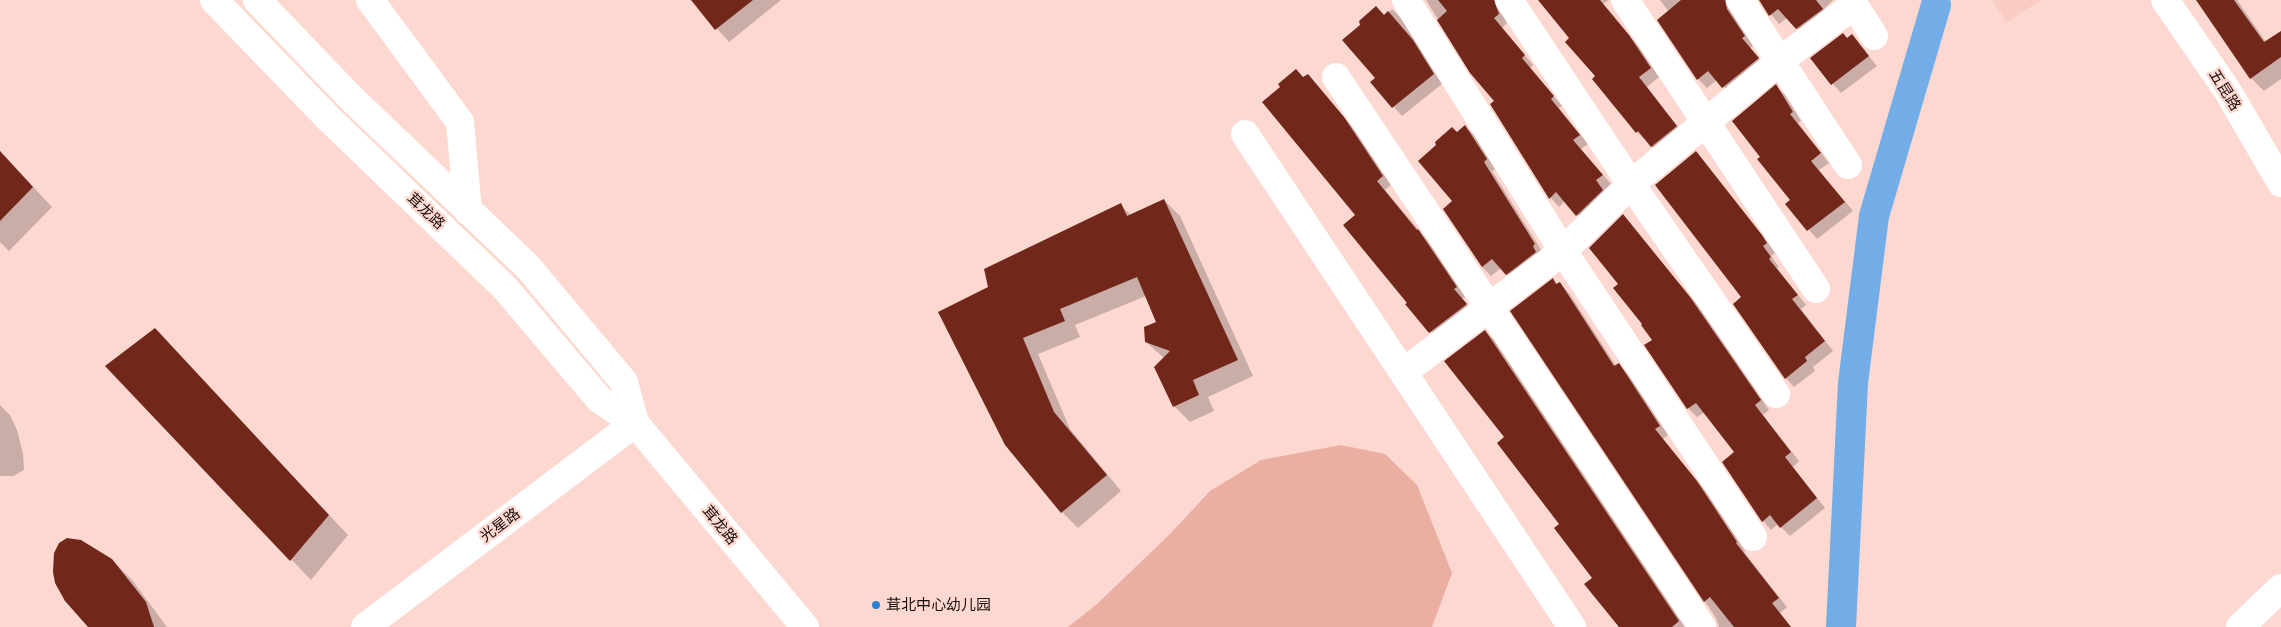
<!DOCTYPE html>
<meta charset="utf-8">
<style>
body{margin:0}
canvas{display:block;background:#fcd8d0}
</style>
<canvas width="2281" height="627"></canvas>
<script>
const c = document.querySelector('canvas').getContext('2d');
c.lineJoin = 'round';
function paint(path, color) { c.fillStyle = color; c.fill(path, 'evenodd'); }
function stroke(path, color, width, dash) { c.strokeStyle = color; c.lineWidth = width; c.lineCap = dash ? 'butt' : 'round'; c.setLineDash(dash || []); c.stroke(path); }
function label(font, color, halo, rows, align = 'center') {
  c.font = font + ' Barlow,"Noto Sans SC",sans-serif'; c.lineWidth = 5; c.setLineDash([]); c.textBaseline = 'middle'; c.strokeStyle = halo; c.fillStyle = color; for (const [text, x, y, turn = 0] of rows) {
    c.save(); c.translate(x, y); c.rotate((+turn || 0) * Math.PI / 180); c.textAlign = isNaN(turn) ? turn : align; if (halo) c.strokeText(text, 0, 0); c.fillText(text, 0, 0); c.restore();
  }
}
const built = new Path2D(`
 M1992 0H2041L2007 22Z`);
const green = new Path2D(`
 M1341 445 1385 454 1417 485 1452 573 1432 627H1068L1097 604 1170 534 1210 491 1261 460Z`);
const shadow = new Path2D(`
 M692 0H781L729 42Z
 M1426 0H1506L1502 11 1507 23 1502 28 1533 65 1530 68 1562 106 1559 108 1588 144 1581 149 1611 184 1604 190 1611 199 1586 224 1565 201 1559 207 1549 196 1496 101 1471 73Z
 M1540 0H1609L1603 4 1638 46 1659 77 1647 87 1685 136 1661 155 1637 132 1571 39Z
 M1660 0H1737L1733 11 1735 18 1753 46 1750 48 1767 68 1732 96 1717 80 1707 88 1698 79 1658 20 1669 12Z
 M1759 0H1833L1824 9 1831 18 1806 37 1787 18 1779 24Z
 M2198 0H2237L2266 42 2281 32V79L2264 91 2251 78Z
 M1392 9 1401 18 1442 84 1402 116 1372 82 1376 78 1385 16Z
 M1852 36 1877 66 1841 93 1811 59Z
 M1304 78 1316 84 1353 128 1391 185 1385 190 1427 240 1465 297 1462 299 1475 314 1439 341 1407 304 1409 303 1357 215Z
 M1776 86 1785 95 1801 121 1798 123 1829 163 1819 170 1853 211 1817 239 1787 204 1792 200 1762 157Z
 M1465 126 1474 135 1495 169 1492 171 1543 253 1516 283 1501 268 1491 276 1482 267 1444 209 1454 201 1457 133Z
 M0 151 52 207 9 251 0 242Z
 M1696 152 1770 246 1775 253 1771 256 1779 267 1777 268 1806 305 1801 309 1833 351 1813 367 1815 371 1794 387 1786 378 1743 297Z
 M1164 200 1180 216 1253 376 1208 397 1214 411 1190 422 1174 406 1164 358 1146 342 1157 322 1146 296 1075 325 1080 337 1038 354 1070 429 1121 491 1078 528 1062 512 989 288 1120 205 1131 215Z
 M1623 216 1699 307 1769 410 1763 415 1799 461 1793 467 1825 508 1790 536 1778 524 1771 530 1763 521 1736 452 1705 412 1697 417 1688 408 1654 340 1620 284Z
 M1553 280 1558 285 1560 284 1569 293 1616 366 1619 365 1628 374 1668 435 1663 439 1706 492 1745 551 1744 552 1787 607 1780 613 1791 627H1719L1716 618 1512 311Z
 M1485 331 1494 340 1685 627H1617L1619 625 1594 578 1506 437Z
 M174 350 348 535 311 580 107 367Z
 M0 405 10 415 17 430 23 454 24 470 13 476H0Z
 M112 560 132 580 167 627H90Z`);
const canal = new Path2D(`
 M1841 627 1853 383 1874 216 1936 5`);
const building = new Path2D(`
 M691 0H753L715 30Z
 M1438 0H1494L1499 14 1494 18 1525 55 1522 58 1554 96 1551 99 1580 135 1573 140 1603 175 1596 180 1603 190 1576 216 1556 192 1549 199 1548 197 1490 104 1494 101 1470 73 1437 20 1447 11Z
 M1538 0H1600L1629 35 1651 68 1639 77 1677 126 1651 147 1638 131 1636 133 1592 79 1595 76 1565 42 1569 38Z
 M1681 0H1725L1727 9 1745 36 1742 38 1759 58 1722 88 1708 71 1697 80 1657 20Z
 M1759 0H1816L1823 9 1796 29 1778 9 1769 16Z
 M2196 0H2234L2264 42 2281 31V57L2250 79Z
 M1376 6 1384 15 1388 11 1413 40 1434 74 1392 108 1370 82 1375 78 1342 40 1360 25 1359 21Z
 M1843 33 1847 38 1852 34 1869 56 1831 85 1810 58Z
 M1296 69 1303 77 1308 74 1344 117 1383 176 1377 181 1417 230 1418 229 1457 287 1454 289 1467 304 1429 333 1405 304 1407 303 1343 225 1355 215 1262 102 1280 87 1278 84Z
 M1776 84 1793 112 1790 114 1821 153 1811 161 1845 202 1807 231 1785 204 1790 200 1757 159 1760 157 1732 121Z
 M1465 125 1487 159 1484 162 1535 244 1533 246 1536 252 1506 275 1492 259 1482 267 1443 209 1452 201 1418 161 1436 145 1435 142 1452 127 1457 132Z
 M0 151 33 187 0 221Z
 M1696 151 1762 235 1767 243 1763 246 1771 257 1769 259 1798 295 1792 299 1825 341 1805 357 1807 361 1785 379 1733 304 1741 297 1655 185Z
 M1164 199 1238 360 1193 380 1199 395 1173 407 1154 367 1170 351 1145 342 1144 327 1156 322 1137 277 1060 309 1065 321 1023 338 1054 412 1107 475 1061 513 1005 445 938 312 988 287 984 269 1121 203 1127 216Z
 M1623 214 1690 297 1761 400 1755 405 1791 452 1785 457 1817 498 1780 528 1770 515 1762 522 1722 462 1734 452 1696 403 1687 409 1644 345 1652 340 1641 325 1642 324 1613 288 1618 284 1589 248Z
 M1553 278 1556 284 1560 282 1614 366 1619 363 1660 426 1655 429 1697 481 1737 542 1736 543 1779 598 1772 603 1791 627H1734L1710 597 1704 602 1510 311Z
 M155 328 329 515 290 561 105 366Z
 M1485 330 1679 621 1672 627H1619L1584 584 1592 578 1554 528 1559 524 1497 443 1504 437 1444 361Z
 M67 538 81 540 112 559 146 602 154 627H88L65 601 55 583 53 572 54 553 59 543Z`);
const street = new Path2D(`
 M370 0 460 122 468 211
 M1406 0 1563 251 1753 537
 M1509 0 1631 184 1776 394
 M1625 0 1816 289
 M1740 0 1848 165
 M1851 0 1874 36
 M1336 77 1702 627
 M1245 134 1572 627
 M1405 371 1563 251 1631 184 1781 60 1854 5`);
const secondary = new Path2D(`
 M214 0 329 119 505 288 599 399 635 423 805 627
 M257 0 351 98 528 267 624 382 635 423
 M2165 0 2227 90 2281 183
 M365 627 635 423
 M2240 627 2281 588`);
const markers = [
 [876,605,5,"#2982cf"]
];
const streetNames = [
 ["五昆路",2225,90,58],
 ["茸龙路",426,211,43],
 ["光星路",500,525,-37],
 ["茸龙路",720,525,50]
];
const poiNames = [
 ["茸北中心幼儿园",886,605]
];
paint(built, '#f9ccc3');
paint(green, '#ebafa2');
paint(shadow, '#0003');
stroke(canal, '#72ade8', 30);
paint(building, '#71281b');
stroke(street, '#fff', 28);
stroke(secondary, '#fff', 28);
for (const [x, y, r, color] of markers) { const dot = new Path2D(); dot.arc(x, y, r, 0, 2 * Math.PI); c.fillStyle = color; c.fill(dot); stroke(dot, '#fcd8d0', 2); }
label('15px', '#1a0e0b', '#fcd8d0', streetNames);
label('15px', '#1a0e0b', '#fcd8d0', poiNames, 'left');
</script>
